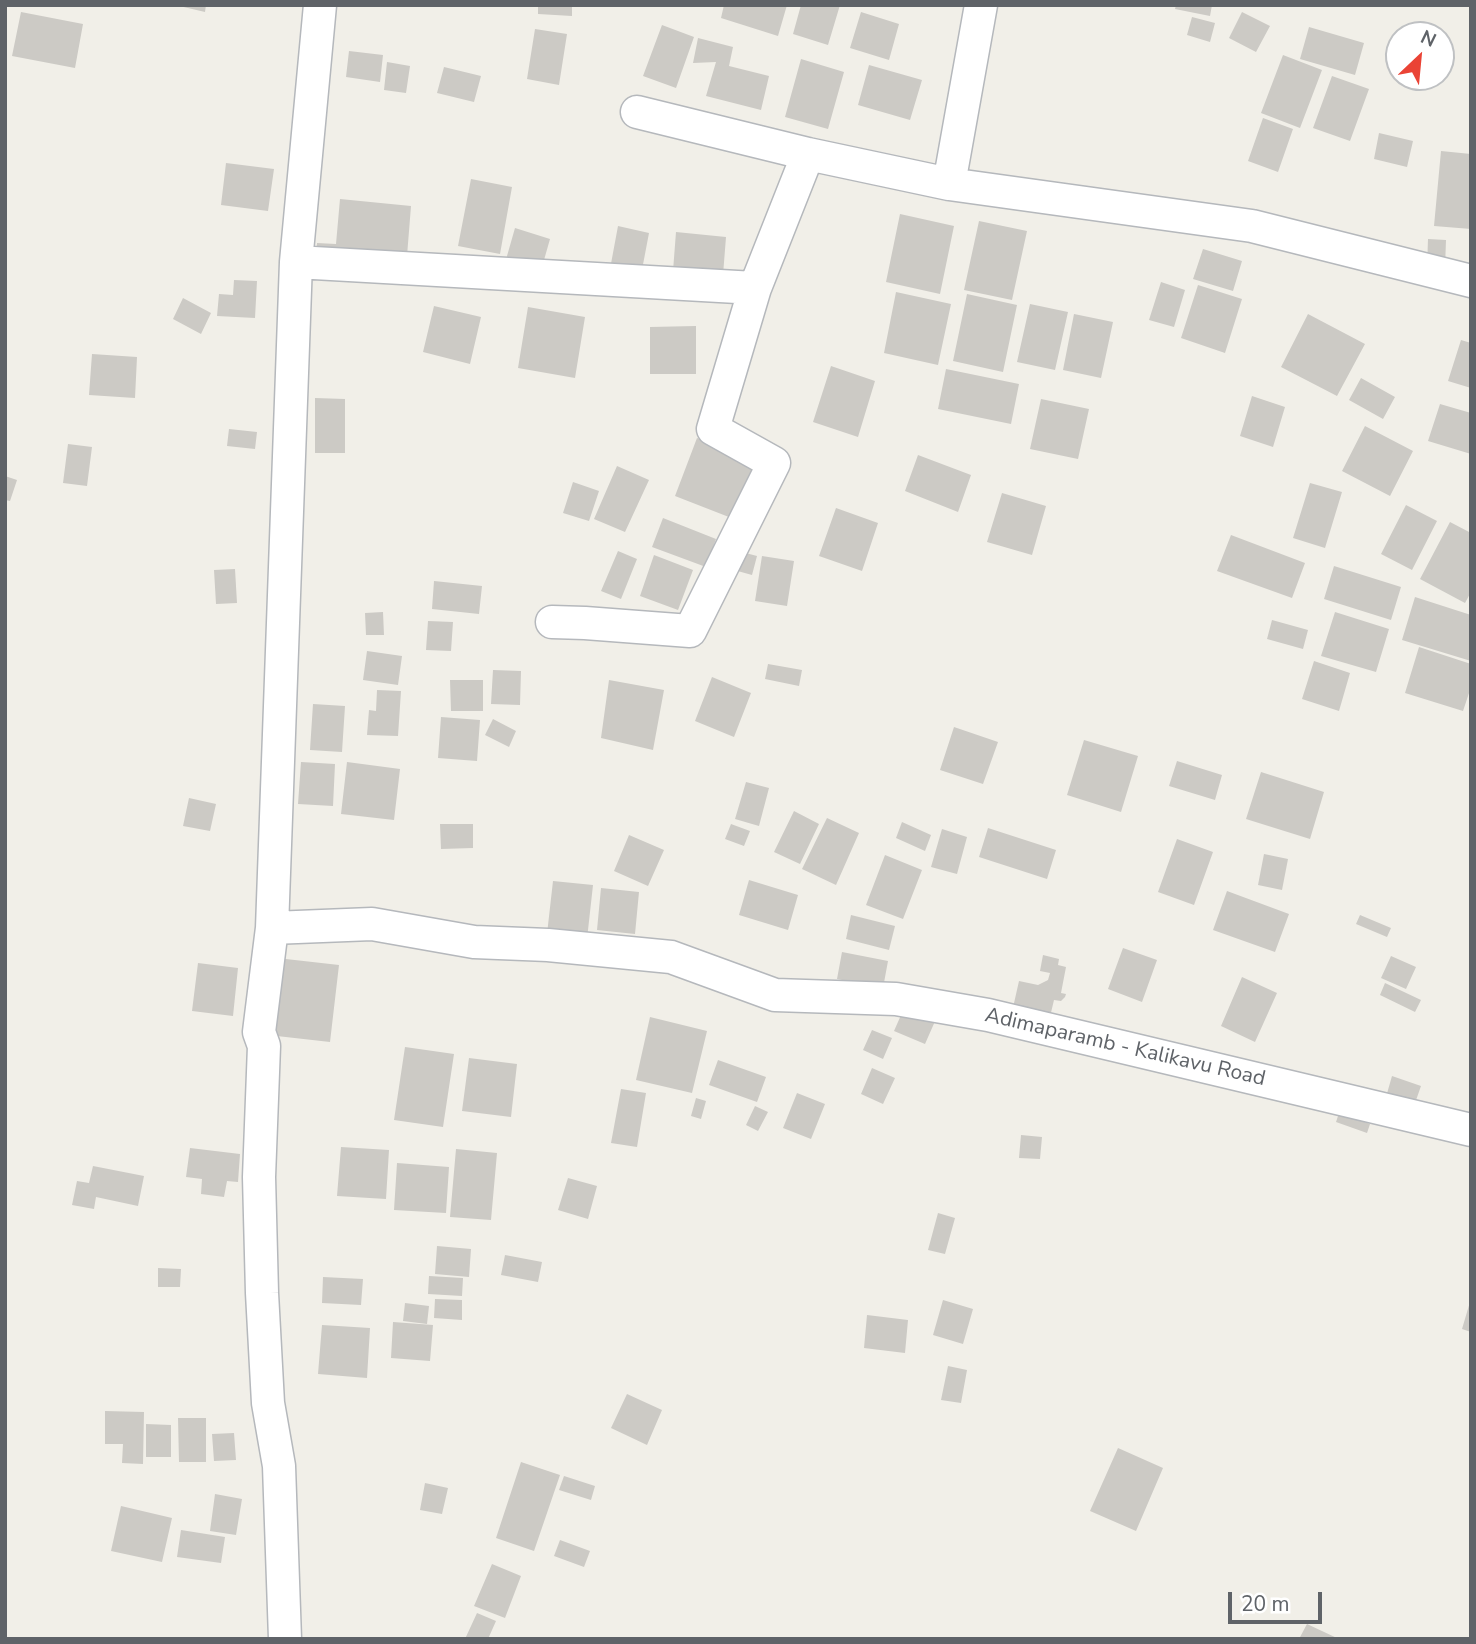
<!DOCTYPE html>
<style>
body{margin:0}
#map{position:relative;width:1476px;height:1644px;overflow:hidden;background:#f1efe8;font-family:"Nunito Sans",sans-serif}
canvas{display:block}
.frame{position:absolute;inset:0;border:7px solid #5f6368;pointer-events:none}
.north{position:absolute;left:1385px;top:21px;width:70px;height:70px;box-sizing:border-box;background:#fff;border:2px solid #bfc1c3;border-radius:50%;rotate:26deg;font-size:19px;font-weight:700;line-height:28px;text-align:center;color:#5f6368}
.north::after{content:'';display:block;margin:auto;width:24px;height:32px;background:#ea4335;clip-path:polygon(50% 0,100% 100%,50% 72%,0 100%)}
.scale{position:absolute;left:1228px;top:1592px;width:94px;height:32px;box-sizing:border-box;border:4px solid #5f6368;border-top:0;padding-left:9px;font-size:21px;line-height:24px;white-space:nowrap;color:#5f6368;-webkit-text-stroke:5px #fff;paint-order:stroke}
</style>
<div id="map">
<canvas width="1476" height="1644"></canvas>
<div class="frame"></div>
<div class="north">N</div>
<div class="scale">20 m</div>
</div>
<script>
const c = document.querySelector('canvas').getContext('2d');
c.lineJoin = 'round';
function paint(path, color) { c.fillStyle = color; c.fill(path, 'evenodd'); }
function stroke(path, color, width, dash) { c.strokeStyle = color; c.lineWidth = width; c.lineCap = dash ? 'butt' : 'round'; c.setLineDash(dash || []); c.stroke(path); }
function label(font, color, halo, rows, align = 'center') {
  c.font = font + ' "Nunito Sans",sans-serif'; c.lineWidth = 5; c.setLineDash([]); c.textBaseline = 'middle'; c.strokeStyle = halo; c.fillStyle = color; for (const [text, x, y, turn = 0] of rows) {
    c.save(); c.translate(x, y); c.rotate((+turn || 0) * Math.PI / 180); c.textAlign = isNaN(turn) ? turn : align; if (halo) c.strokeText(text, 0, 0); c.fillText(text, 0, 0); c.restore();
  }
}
const building = new Path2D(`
 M175 5H206L205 12Z
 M538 5H572V16L538 14Z
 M724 5H787L778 36 721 18Z
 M801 5H840L828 45 793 34Z
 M1176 5H1212L1210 16 1175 9Z
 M21 12 83 24 75 68 12 56Z
 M861 12 899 24 889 60 850 48Z
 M1242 12 1270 26 1256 52 1229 38Z
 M1192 17 1215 23 1210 42 1187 35Z
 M662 25 694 37 676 88 643 76Z
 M1309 27 1364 43 1355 75 1300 59Z
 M535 29 567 34 559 85 527 79Z
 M698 38 733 47 729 66 769 76 761 110 706 96 716 62 693 63Z
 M349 51 383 55 380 82 346 77Z
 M1283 55 1322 70 1300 128 1261 113Z
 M801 59 844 72 828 129 785 117Z
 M387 62 410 66 406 93 384 90Z
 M869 65 922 80 910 120 858 105Z
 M444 67 481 76 474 102 437 93Z
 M1332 76 1369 89 1350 141 1313 128Z
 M1263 118 1293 129 1278 172 1248 161Z
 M1379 133 1413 141 1407 167 1374 159Z
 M1441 151 1471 154V229L1434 226Z
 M226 163 274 169 268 211 221 205Z
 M471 179 512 187 500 254 458 246Z
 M340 199 411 206 407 256 316 259 317 243 336 244Z
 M900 214 954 226 940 294 886 282Z
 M979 221 1027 231 1012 300 964 290Z
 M618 226 649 233 641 275 610 269Z
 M515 228 550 239 540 274 505 263Z
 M676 232 726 237 723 275 673 271Z
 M1428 239 1446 240 1445 268H1427Z
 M1203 249 1242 261 1233 291 1193 279Z
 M234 280 257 281 255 318 217 316 219 294 233 295Z
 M1161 282 1185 290 1174 327 1149 320Z
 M1198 285 1242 299 1225 353 1181 338Z
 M896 292 951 304 938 365 884 353Z
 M967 294 1017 305 1003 372 953 361Z
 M183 298 211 313 201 334 173 319Z
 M1030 304 1068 312 1055 370 1017 362Z
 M434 306 481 317 470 364 423 352Z
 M528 307 585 317 575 378 518 368Z
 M1074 314 1113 322 1101 378 1063 370Z
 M1308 314 1365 344 1337 396 1281 367Z
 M696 326V374H650V327Z
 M1461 340 1471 343V388L1448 381Z
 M92 354 137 357 135 398 89 395Z
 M831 366 875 381 858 437 813 422Z
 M946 369 1019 384 1011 424 938 409Z
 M1361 378 1395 397 1383 419 1349 400Z
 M1252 396 1285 407 1273 447 1240 436Z
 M315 398 345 399V453H315Z
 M1041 399 1089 409 1078 459 1030 449Z
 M1440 404 1471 413V454L1428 441Z
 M1365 426 1413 451 1390 496 1342 471Z
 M229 429 257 432 255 449 227 446Z
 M697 438 756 461 734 519 675 496Z
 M68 444 92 447 87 486 63 483Z
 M918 455 971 475 958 512 905 491Z
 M617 466 649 480 625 532 594 519Z
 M5 476 17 480 10 501 5 500Z
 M573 482 599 491 589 521 563 513Z
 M1310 483 1342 492 1325 548 1293 538Z
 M1002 493 1046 506 1032 555 987 542Z
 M1406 505 1437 521 1412 570 1381 554Z
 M836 508 878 523 862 571 819 556Z
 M663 518 716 539 706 567 652 547Z
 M1450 522 1471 533V592L1465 603 1420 579Z
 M1231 535 1305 563 1292 598 1217 571Z
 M618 551 637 559 621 599 601 591Z
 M738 551 757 556 752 575 734 570Z
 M654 555 693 570 678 610 640 596Z
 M762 556 794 561 787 606 755 601Z
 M1334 566 1401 587 1391 620 1324 599Z
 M235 569 237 603 216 604 214 570Z
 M434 581 482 586 479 614 432 609Z
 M1415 597 1471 615V661L1402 640Z
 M383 612 384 635H366L365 613Z
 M1335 612 1389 629 1376 672 1321 656Z
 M1272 620 1308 630 1303 649 1267 639Z
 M428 621 453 622 451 651 426 650Z
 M1419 647 1471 664V687L1463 711 1405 693Z
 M367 651 402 656 398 685 363 680Z
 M1314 661 1350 673 1339 711 1302 699Z
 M768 664 802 670 799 686 765 679Z
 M493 670 521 671 520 705 491 704Z
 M712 677 751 693 734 737 695 721Z
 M450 680H483V711H451Z
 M609 680 664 690 653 750 601 738Z
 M377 690 401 691 398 736 367 735 369 710 376 711Z
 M313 704 345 706 342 752 310 750Z
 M441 717 480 720 477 761 438 758Z
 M493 719 516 731 509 747 485 735Z
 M954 727 998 742 983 784 940 770Z
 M1084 740 1138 756 1121 812 1067 795Z
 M1177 761 1222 775 1215 800 1169 786Z
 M301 762 335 764 333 806 298 804Z
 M347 762 400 769 394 820 341 814Z
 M1261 772 1324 792 1310 839 1246 819Z
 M746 782 769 788 759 826 735 819Z
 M189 798 216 804 210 831 183 826Z
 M794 811 819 824 800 864 774 852Z
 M827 818 859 833 836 885 802 869Z
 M902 822 931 835 925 851 896 838Z
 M440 824H473V848L441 849Z
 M731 824 750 831 744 846 725 839Z
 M988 828 1056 850 1047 879 979 857Z
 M942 829 967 837 957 874 931 867Z
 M629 835 664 850 648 886 614 871Z
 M1177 839 1213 852 1194 905 1158 892Z
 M1264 854 1288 859 1282 890 1258 885Z
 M885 855 922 870 903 919 866 905Z
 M749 880 798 895 788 930 739 915Z
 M553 881 593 885 587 939 547 934Z
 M601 888 639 892 635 934 597 930Z
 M1227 891 1289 914 1275 952 1213 930Z
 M851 915 895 926 889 950 846 939Z
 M1360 915 1391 928 1387 937 1356 924Z
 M1123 948 1157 960 1142 1002 1108 989Z
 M842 952 888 961 883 988 837 979Z
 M1043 955 1059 959 1058 965 1066 967 1061 993 1066 994 1065 997 1061 1001 1054 1000 1049 1021 1012 1012 1019 981 1038 985 1048 980 1050 973 1040 971Z
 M1391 956 1416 967 1406 989 1381 978Z
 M277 958 339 965 330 1042 268 1035Z
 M198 963 238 968 233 1016 192 1011Z
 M1242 977 1277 993 1255 1042 1221 1026Z
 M1385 983 1421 1000 1415 1012 1380 995Z
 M905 1006 936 1019 925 1044 894 1031Z
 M650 1017 707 1031 692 1093 636 1080Z
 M872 1030 892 1038 883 1059 863 1050Z
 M405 1047 454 1054 443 1127 394 1120Z
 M469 1058 517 1064 511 1117 462 1111Z
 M718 1060 766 1077 757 1102 709 1085Z
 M872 1068 895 1078 883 1104 861 1094Z
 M1392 1076 1421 1086 1414 1106 1386 1097Z
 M621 1089 646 1093 637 1147 611 1143Z
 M797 1093 825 1104 811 1139 783 1128Z
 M696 1098 706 1101 701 1119 691 1116Z
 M755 1106 768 1112 758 1131 746 1125Z
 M1339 1113 1370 1124 1367 1133 1336 1122Z
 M1021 1135 1042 1137 1040 1159 1019 1158Z
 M341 1147 389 1150 386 1199 337 1196Z
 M190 1148 240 1154 238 1182 227 1181 224 1197 201 1194 202 1179 186 1177Z
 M456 1149 497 1153 491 1220 450 1217Z
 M397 1163 449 1167 446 1213 394 1210Z
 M93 1166 144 1176 138 1206 96 1197 94 1209 72 1205 77 1181 89 1183Z
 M568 1178 597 1186 588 1219 558 1210Z
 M938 1213 955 1218 945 1254 928 1250Z
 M437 1246 471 1249 469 1277 435 1274Z
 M505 1255 542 1262 538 1282 501 1275Z
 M158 1268 181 1269 180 1287H158Z
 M429 1276 463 1278 462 1296 428 1294Z
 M323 1277 363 1279 361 1305 322 1303Z
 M435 1299 462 1300V1320L434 1318Z
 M943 1300 973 1309 963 1344 933 1335Z
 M1470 1302H1471V1332L1462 1329Z
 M405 1303 429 1306 427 1324 403 1321Z
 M867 1315 908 1320 905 1353 864 1348Z
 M393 1322 433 1325 430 1361 391 1358Z
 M322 1325 370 1328 367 1378 318 1374Z
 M948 1366 967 1370 961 1403 941 1400Z
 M627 1394 662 1410 647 1445 611 1428Z
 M105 1411 144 1412 143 1464 122 1463 123 1444H105Z
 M178 1418H206V1462H179Z
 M146 1424 171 1425V1457H146Z
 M234 1433 236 1460 214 1461 212 1434Z
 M1118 1448 1163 1468 1136 1531 1090 1511Z
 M521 1462 560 1475 534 1551 496 1538Z
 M564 1476 595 1486 591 1500 559 1490Z
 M425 1483 448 1488 442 1514 420 1510Z
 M215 1494 242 1499 236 1535 210 1531Z
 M121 1506 172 1518 162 1562 111 1551Z
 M181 1530 225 1537 221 1563 177 1557Z
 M560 1540 590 1551 584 1567 554 1556Z
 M492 1564 521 1576 505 1618 474 1606Z
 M477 1613 496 1621 488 1639H465Z
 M1307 1624 1339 1639H1299Z`);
const minor = new Path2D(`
 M981 5 949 184 1252 226 1471 281
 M637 112 808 154
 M296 262 755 288
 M552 622 585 623 690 631 774 463 713 429 755 288 808 154 949 184
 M272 928 296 262 320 5
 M285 1639 279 1466 268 1403 262 1293 259 1177 264 1046 259 1032 272 928 372 924 474 942 548 945 671 957 775 995 896 999 988 1015 1471 1130`);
const streetNames = [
 ["Adimaparamb - Kalikavu Road",1125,1048,13]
];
paint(building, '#cccac5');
stroke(minor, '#b5b8bc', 35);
stroke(minor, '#fff', 32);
label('21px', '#5f6368', '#fff', streetNames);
</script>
